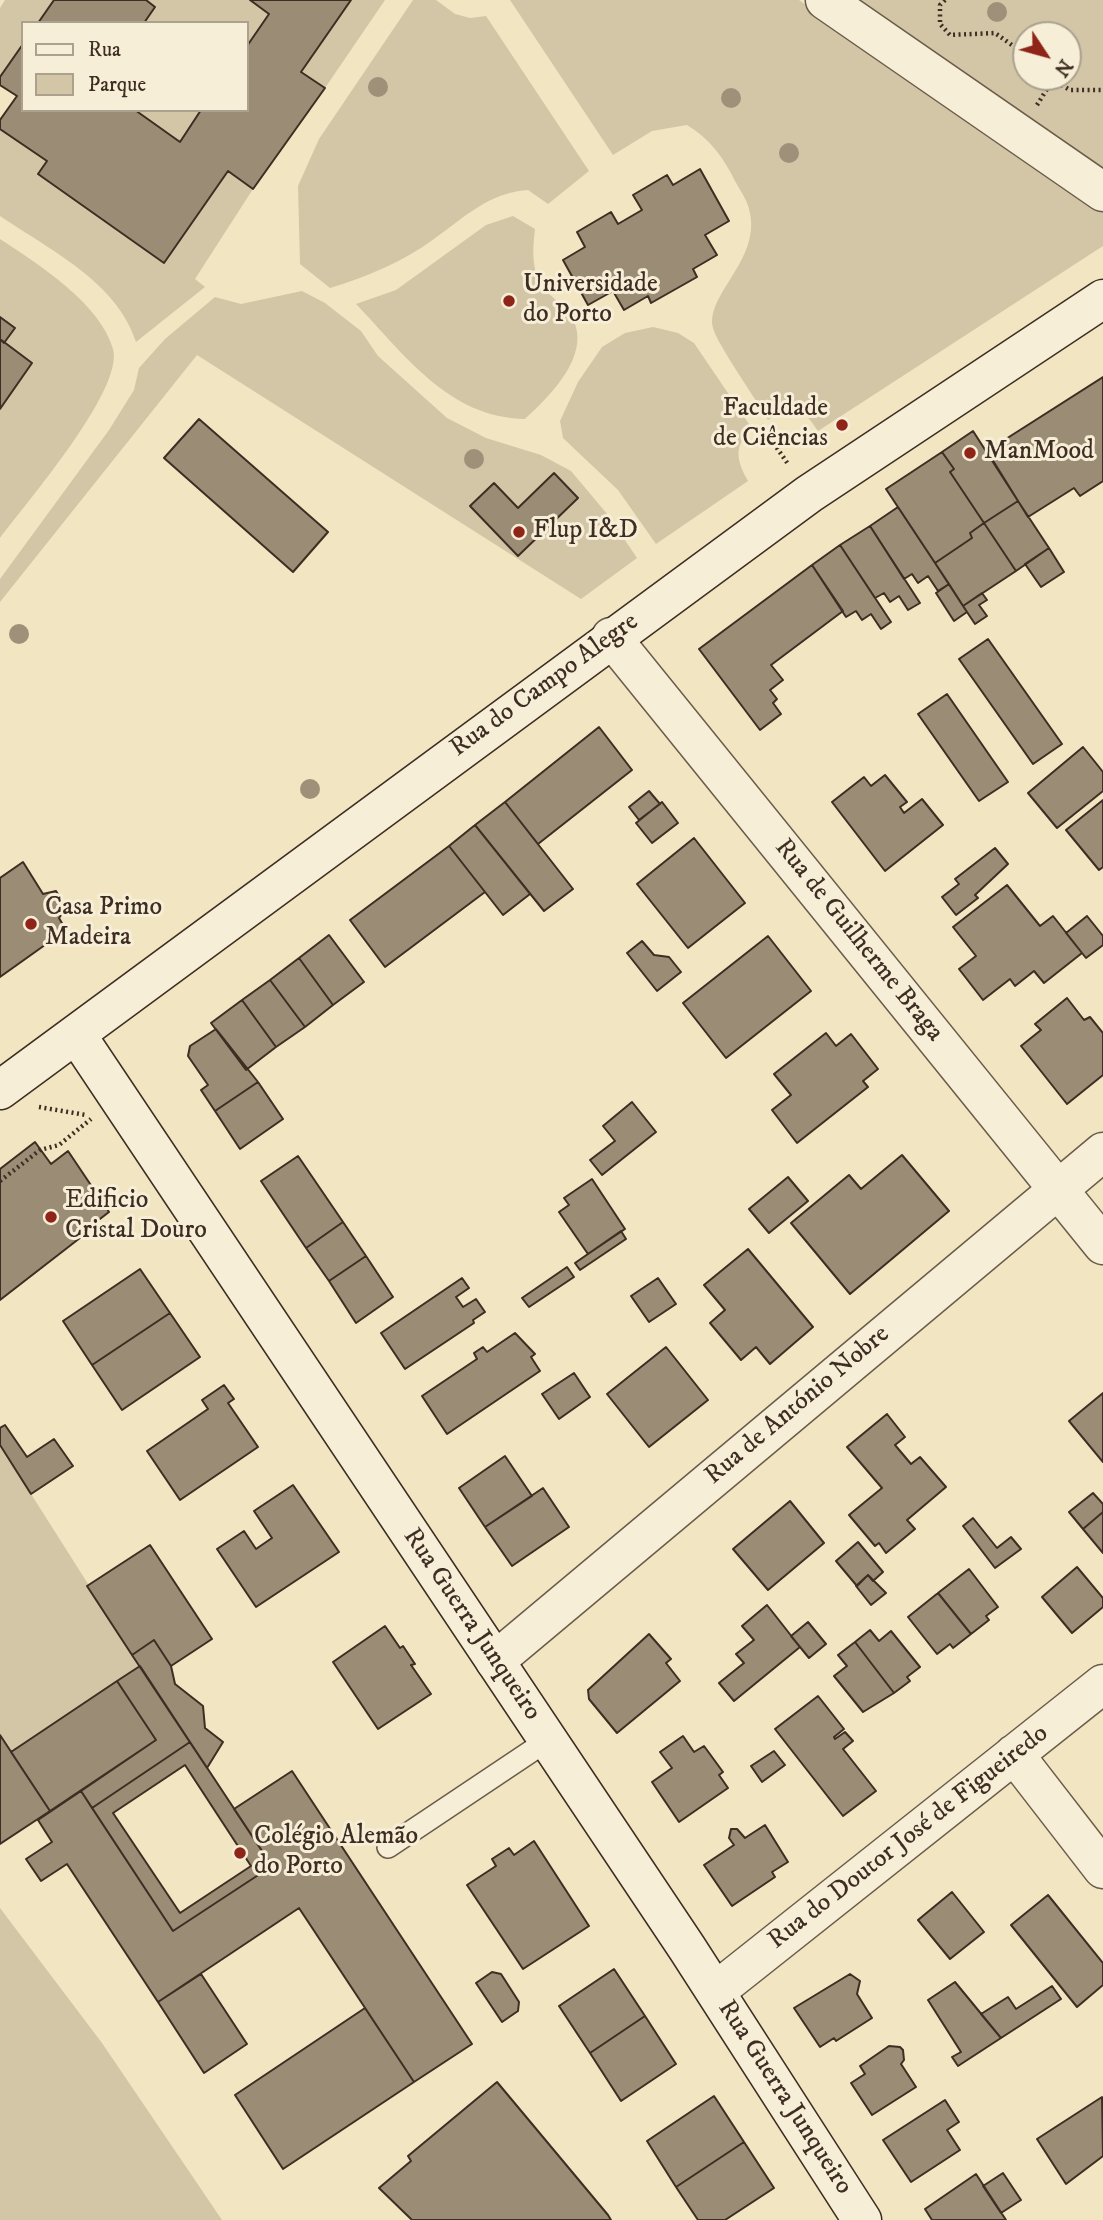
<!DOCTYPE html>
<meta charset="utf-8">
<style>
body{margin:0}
#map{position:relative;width:1103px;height:2220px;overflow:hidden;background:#f1e5c2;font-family:"IM FELL DW Pica",serif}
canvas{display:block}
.legend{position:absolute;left:21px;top:21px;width:228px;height:91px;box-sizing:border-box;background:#f6eed7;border:2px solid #aca18f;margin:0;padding:9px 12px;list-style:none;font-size:21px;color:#3e2d22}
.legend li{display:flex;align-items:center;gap:14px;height:35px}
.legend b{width:35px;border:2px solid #aca18f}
.north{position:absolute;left:1012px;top:21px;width:70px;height:70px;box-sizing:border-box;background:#f6eed7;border:2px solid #aca18f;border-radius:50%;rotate:126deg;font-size:19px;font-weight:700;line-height:28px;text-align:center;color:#3e2d22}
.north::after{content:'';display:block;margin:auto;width:24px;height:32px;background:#8f2418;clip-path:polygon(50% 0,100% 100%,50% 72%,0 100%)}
</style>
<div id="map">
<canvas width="1103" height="2220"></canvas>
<ul class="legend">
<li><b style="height:9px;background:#f6eed7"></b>Rua</li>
<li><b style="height:19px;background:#d3c6a7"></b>Parque</li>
</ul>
<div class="north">N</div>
</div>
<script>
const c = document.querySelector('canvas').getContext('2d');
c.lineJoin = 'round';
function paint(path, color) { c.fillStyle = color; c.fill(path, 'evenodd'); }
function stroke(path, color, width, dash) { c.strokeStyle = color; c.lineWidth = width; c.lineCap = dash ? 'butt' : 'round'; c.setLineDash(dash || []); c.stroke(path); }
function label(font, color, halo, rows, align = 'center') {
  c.font = font + ' "IM FELL DW Pica",serif'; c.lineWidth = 6; c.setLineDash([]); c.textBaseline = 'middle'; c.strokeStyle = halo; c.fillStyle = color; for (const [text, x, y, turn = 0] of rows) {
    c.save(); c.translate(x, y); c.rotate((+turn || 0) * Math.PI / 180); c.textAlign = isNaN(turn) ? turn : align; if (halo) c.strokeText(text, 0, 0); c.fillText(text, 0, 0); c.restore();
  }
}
const green = new Path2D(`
 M5 0H54L38 23H23V45L0 77V8Z
 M146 0H250L269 14 247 46V23H144L155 7Z
 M351 0H385L325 88 301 72Z
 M413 0H436L455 14 470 18 486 16 589 171 548 204 528 190C488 193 465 217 434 239 403 262 366 277 330 288L300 264 298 186 319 139Z
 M510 0H799L1103 211V246L818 431C803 408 793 402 768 420 758 402 717 344 713 328 705 294 763 259 749 209 747 200 740 190 735 181 724 158 709 138 687 125L652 131 613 155Z
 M846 0H1103V174ZM1026 35H1068V77H1026Z
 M135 110H201L180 142Z
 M0 129 47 161 38 174 164 262 228 171 253 189 195 279 205 287 136 342C117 282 50 250 0 216Z
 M513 216 535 229C533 248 531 265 540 282 546 295 562 302 570 314 595 352 551 395 525 419 449 418 404 354 356 304L396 290 486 225Z
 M0 239C38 264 100 303 113 349 124 390 26 503 0 538V409L4 343 15 328 0 317Z
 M302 291 325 303 361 331 378 356 447 418 486 438 541 455 571 471 608 515 637 558 581 599 197 355 0 602V579L109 430 134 390 139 368 165 339 215 297 241 304Z
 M653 327 678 333 694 343 753 430C732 445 737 461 748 481L656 544 618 490 563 438 560 421 578 382 602 347 625 333Z
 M0 1445 140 1666 11 1752 0 1735Z
 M0 1908 102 2043 222 2220H0Z`);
const building = new Path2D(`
 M54 0H146L155 7 144 23H38Z
 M250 0H351L301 72 325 88 253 189 228 171 164 263 38 174 47 161 0 129V120L17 96 0 85V77L23 44V110H135L180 142 201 110H247V46L269 14Z
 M700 169 729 221 705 235 717 255 693 269 697 277 651 303 648 296 624 310 613 291 588 305 563 260 585 247 577 232 611 212 618 224 642 210 633 195 667 175 673 185Z
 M0 317 15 328 4 343 0 339Z
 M0 339 32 363 0 409Z
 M1103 377V481L1080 496 1074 488 1028 517 987 451Z
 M199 419 328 532 293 572 164 458Z
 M973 431 1018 501 984 523 950 472 954 469 942 452Z
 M942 452 954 469 950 472 984 523 970 533 972 538 935 563 886 489Z
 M554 473 578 498 518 556 470 506 494 483 518 508Z
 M1018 501 1049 548 1016 571 984 523Z
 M898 507 949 584 938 591 928 576 918 583 912 574 904 579 870 526Z
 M984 523 1016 571 963 606 935 563 972 538 970 533Z
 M870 526 920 603 908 610 899 596 890 602 884 593 875 598 840 545Z
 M840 545 891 622 881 629 871 614 862 620 856 611 846 617 812 565Z
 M1049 548 1064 572 1041 587 1025 564Z
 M812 565 843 611 771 665 783 680 770 690 777 699 773 703 781 714 760 730 699 649Z
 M949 584 967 612 954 621 936 593Z
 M982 593 987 600 979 605 987 616 975 624 963 606Z
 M988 639 1062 744 1033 764 959 659Z
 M947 694 1008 782 979 801 918 714Z
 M599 727 632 770 538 844 505 802Z
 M1083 747 1103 772V791L1057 828 1028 793Z
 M885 775 907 802 900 807 904 813 922 799 943 825 885 871 832 802 864 777 871 786Z
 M649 791 660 804 639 820 629 807Z
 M1103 800V867L1099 870 1066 830Z
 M505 802 573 889 544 911 475 825Z
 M662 802 678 823 652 843 636 823Z
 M475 825 530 894 503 915 449 846Z
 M694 838 745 903 688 948 637 884Z
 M449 846 485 892 385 967 350 920Z
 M995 848 1008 864 975 895 978 898 956 915 942 897 959 884 955 879Z
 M23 862 43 894 56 891 66 908 59 918 66 930 0 977V878Z
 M1007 885 1040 926 1053 916 1082 953 1044 983 1034 971 1015 986 1010 979 983 1000 959 969 976 956 953 927Z
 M1087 916 1103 936V945L1086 958 1066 933Z
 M329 935 364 982 333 1005 299 958Z
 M768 936 811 991 726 1058 683 1003Z
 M642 941 654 955 669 957 681 972 657 991 627 953Z
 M299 958 333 1005 305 1027 270 980Z
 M270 980 305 1027 276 1047 242 1000Z
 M1067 998 1084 1020 1090 1017 1103 1033V1075L1067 1104 1021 1046 1041 1030 1035 1024Z
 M242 1000 276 1047 246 1070 211 1023Z
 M216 1029 258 1082 215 1111 201 1090 208 1085 188 1056 190 1046Z
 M826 1033 836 1046 851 1034 878 1069 863 1081 868 1087 797 1143 772 1110 791 1095 774 1074Z
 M258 1082 283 1119 240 1149 215 1111Z
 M632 1102 656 1132 602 1175 590 1160 615 1141 603 1126Z
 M35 1142 51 1164 68 1151 109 1212 96 1222 98 1224 0 1300V1169Z
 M902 1155 949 1211 850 1294 791 1223 849 1175 861 1189Z
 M298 1156 343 1222 306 1248 261 1181Z
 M788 1177 808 1201 769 1233 749 1209Z
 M592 1179 625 1229 588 1254 559 1212 569 1205 564 1198Z
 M343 1222 366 1256 329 1281 306 1248Z
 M621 1231 626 1239 580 1270 575 1263Z
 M748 1249 813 1327 770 1364 756 1347 741 1360 710 1323 725 1310 704 1285Z
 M366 1256 393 1297 356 1323 329 1281Z
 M567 1267 574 1277 529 1307 522 1298Z
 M140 1269 170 1313 92 1365 63 1321Z
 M462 1278 469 1288 456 1297 463 1307 476 1299 485 1312 473 1320 474 1323 405 1369 381 1333Z
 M658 1278 676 1304 649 1322 631 1296Z
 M170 1313 200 1357 122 1410 92 1365Z
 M515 1333 535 1354 531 1357 540 1371 447 1434 422 1396 477 1359 474 1353 483 1347 487 1352Z
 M666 1347 708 1400 649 1447 607 1394Z
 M574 1373 590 1397 559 1419 542 1394Z
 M224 1385 234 1399 228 1403 258 1447 180 1500 147 1451 208 1409 202 1400Z
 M1103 1393V1462L1069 1421Z
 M887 1414 905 1437 895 1445 911 1464 920 1457 946 1487 907 1520 915 1529 886 1553 879 1543 875 1546 849 1515 882 1488 847 1447Z
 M5 1425 27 1457 54 1439 73 1466 31 1494 0 1445V1428Z
 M505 1456 532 1496 485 1527 459 1488Z
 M293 1485 339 1552 256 1607 217 1549 244 1531 256 1549 272 1538 254 1511Z
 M543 1488 569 1527 512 1566 485 1527Z
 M1093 1493 1103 1504V1512L1083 1529 1069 1512Z
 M790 1501 824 1543 768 1590 733 1549Z
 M1103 1512V1553L1083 1529Z
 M973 1518 997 1548 1011 1537 1021 1549 995 1568 963 1526Z
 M858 1542 883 1572 873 1581 868 1575 857 1586 836 1561Z
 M150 1545 212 1639 171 1666 154 1640 132 1655 87 1586Z
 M1077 1567 1103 1598V1607L1072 1633 1042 1597Z
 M969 1569 998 1607 986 1616 989 1620 971 1634 938 1593Z
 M868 1575 886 1593 871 1605 856 1586Z
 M938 1593 971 1634 953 1648 950 1644 937 1654 908 1617Z
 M767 1605 800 1647 734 1701 719 1683 744 1663 736 1654 754 1640 742 1626Z
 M808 1622 826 1644 809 1658 791 1636Z
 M385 1626 400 1648 403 1646 415 1664 411 1665 431 1694 378 1729 333 1662Z
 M870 1630 879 1641 891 1631 920 1667 907 1677 910 1681 894 1693 855 1642Z
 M649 1634 671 1659 666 1663 680 1681 617 1733 589 1699 588 1690Z
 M154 1640 171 1666 175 1684 203 1706 205 1728 223 1742 207 1768 132 1655Z
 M855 1642 894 1693 863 1712 834 1676 847 1666 838 1655Z
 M140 1666 190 1742 92 1808 81 1791 156 1740 117 1681Z
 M117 1681 156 1740 50 1811 11 1752Z
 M818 1696 844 1729 834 1737 835 1739 845 1732 853 1741 843 1749 876 1791 843 1816 775 1729Z
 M0 1735 50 1811 0 1844Z
 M683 1736 694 1752 704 1746 723 1772 719 1775 728 1788 679 1822 652 1782 672 1768 660 1752Z
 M190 1742 272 1866 173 1931 92 1808ZM185 1765 251 1866 180 1913 113 1813Z
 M774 1751 785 1765 762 1782 751 1766Z
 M292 1771 472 2044 414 2082 299 1908 158 2002 67 1864 41 1881 26 1859 52 1842 38 1820 81 1791 173 1931 272 1866 234 1809Z
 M765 1825 788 1862 772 1872 775 1877 732 1906 704 1865 734 1845 729 1838 731 1829H737L745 1838Z
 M534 1841 589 1926 523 1969 467 1885 496 1866 492 1859 509 1848 514 1855Z
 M952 1892 984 1932 950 1959 918 1920Z
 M1048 1895 1103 1963V1985L1077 2007 1011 1925Z
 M614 1969 645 2016 590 2053 559 2006Z
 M492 1972 501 1974 519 2002 518 2011 502 2022 476 1983Z
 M201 1974 247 2044 204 2073 158 2002Z
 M850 1974 860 1981 857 1994 872 2018 836 2041 834 2038 820 2047 794 2008Z
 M955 1982 1001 2038 958 2066 952 2057 961 2052 928 2000Z
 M1052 1986 1061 1999 1001 2038 981 2014 1008 1997 1016 2009Z
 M365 2008 414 2082 283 2169 235 2095Z
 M645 2016 676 2064 621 2101 590 2053Z
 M889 2046 900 2047 903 2050 904 2060 901 2064 916 2087 872 2115 851 2083 865 2074 860 2066Z
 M497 2082 608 2215 611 2220H412L379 2188 411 2161 408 2156Z
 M714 2096 744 2142 676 2187 647 2141Z
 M1102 2097 1103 2156 1066 2184 1037 2139Z
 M945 2100 959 2122 947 2130 960 2150 911 2182 883 2140Z
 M744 2142 774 2188 725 2220H698L676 2187Z
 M1003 2173 1021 2200 1001 2213 983 2186Z
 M976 2174 1006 2220H932L925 2209Z`);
const path = new Path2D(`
 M945 0 940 5V24L950 35 995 33 1026 55
 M1047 77 1070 90H1103
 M1037 105 1052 81
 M761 425 788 464
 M39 1107 86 1115
 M0 1181 40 1150 59 1145 91 1119`);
const lane = new Path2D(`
 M388 1847 548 1740`);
const street = new Path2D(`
 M825 0 1103 192
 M611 637 1103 1245
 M495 1661 1103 1152
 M1014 1754 1103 1869
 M716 1991 1103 1684`);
const secondary = new Path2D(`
 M76 1034 687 1948 862 2220
 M0 1090 809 494 1103 299`);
const trees = [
 [997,12],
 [378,87],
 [731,98],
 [789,153],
 [474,459],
 [19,634],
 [310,789]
];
const markers = [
 [509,301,7,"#8f2418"],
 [842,425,7,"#8f2418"],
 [970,453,7,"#8f2418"],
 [519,532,7,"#8f2418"],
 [31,924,7,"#8f2418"],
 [51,1217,7,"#8f2418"],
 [240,1853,7,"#8f2418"]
];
const poiNames = [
 ["Universidade",523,286],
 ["do Porto",523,316],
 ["Faculdade",828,410,"right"],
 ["de Ciências",828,440,"right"],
 ["ManMood",984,453],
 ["Flup I&D",533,532],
 ["Casa Primo",45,909],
 ["Madeira",45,939],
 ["Edificio",65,1202],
 ["Cristal Douro",65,1232],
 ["Colégio Alemão",254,1838],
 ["do Porto",254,1868]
];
const streetNames = [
 ["Rua do Campo Alegre",545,686,-36],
 ["Rua de Guilherme Braga",858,941,51],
 ["Rua de António Nobre",798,1406,-40],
 ["Rua Guerra Junqueiro",471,1625,56],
 ["Rua do Doutor José de Figueiredo",909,1838,-38],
 ["Rua Guerra Junqueiro",784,2098,57]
];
paint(green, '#d3c6a7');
paint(building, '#9b8d75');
stroke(building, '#3e2d22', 2);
stroke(lane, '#6b5b4a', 24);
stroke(street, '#6b5b4a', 41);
stroke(secondary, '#3e2d22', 41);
stroke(path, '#3e2d22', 4.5, [2, 3.5]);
stroke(lane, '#f6eed7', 21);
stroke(street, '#f6eed7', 38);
stroke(secondary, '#f6eed7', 38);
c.fillStyle = '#9f9179';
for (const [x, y] of trees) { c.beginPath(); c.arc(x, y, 10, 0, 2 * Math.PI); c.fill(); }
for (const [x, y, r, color] of markers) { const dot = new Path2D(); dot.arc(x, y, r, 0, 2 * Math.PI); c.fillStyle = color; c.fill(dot); stroke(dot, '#f6eed7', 2.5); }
label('26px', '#3e2d22', '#f6eed7', poiNames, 'left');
label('26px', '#3e2d22', '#f6eed7', streetNames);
</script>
